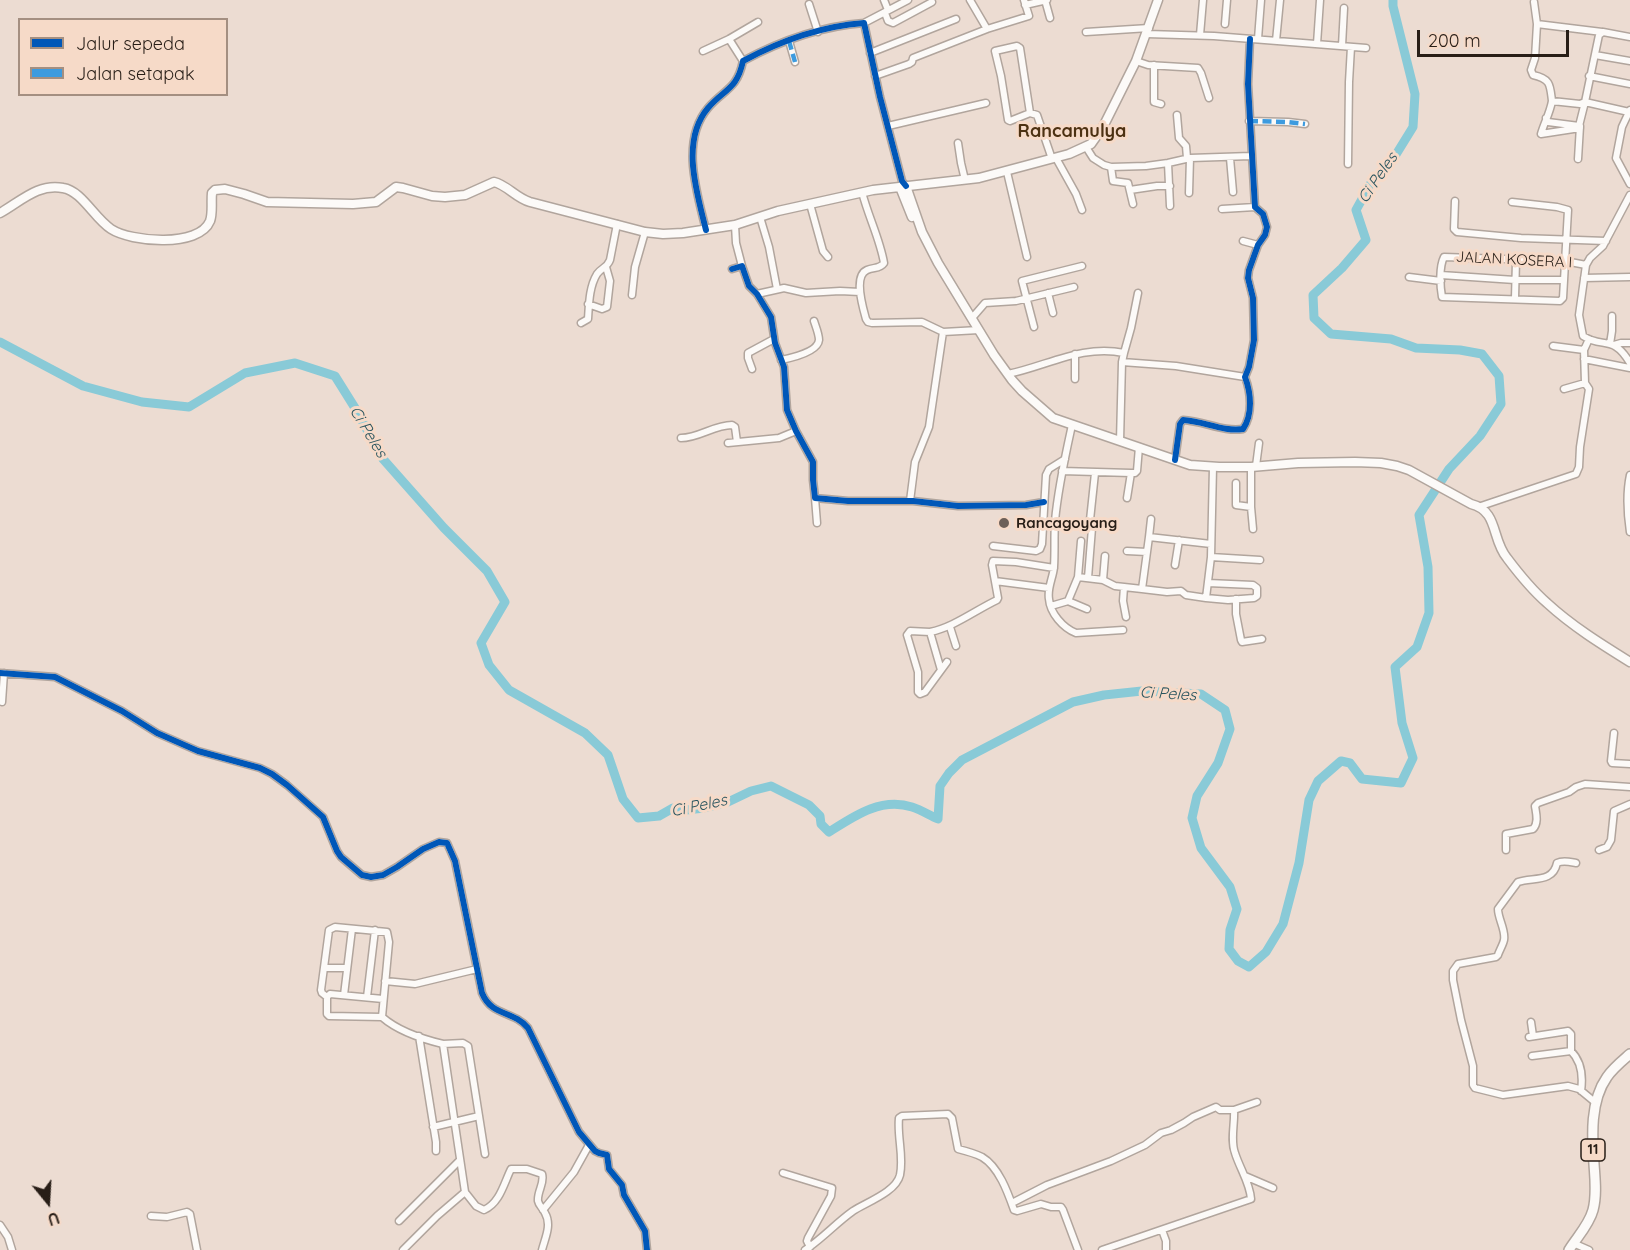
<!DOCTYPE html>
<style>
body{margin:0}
#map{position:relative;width:1630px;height:1250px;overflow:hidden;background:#ecdcd2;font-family:Quicksand,sans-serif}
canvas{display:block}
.legend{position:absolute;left:18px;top:18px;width:210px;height:78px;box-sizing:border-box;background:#f6dac8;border:2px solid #a48f81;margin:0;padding:8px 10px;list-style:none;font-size:18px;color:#281e17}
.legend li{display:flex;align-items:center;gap:12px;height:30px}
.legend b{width:30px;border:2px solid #a48f81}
.north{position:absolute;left:18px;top:1172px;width:60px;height:60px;-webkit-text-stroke:4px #f6dac8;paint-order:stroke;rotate:162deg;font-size:16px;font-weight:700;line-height:24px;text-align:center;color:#281e17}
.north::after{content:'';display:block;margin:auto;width:21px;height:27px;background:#281e17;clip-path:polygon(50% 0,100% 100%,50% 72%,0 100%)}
.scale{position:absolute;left:1417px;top:30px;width:152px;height:27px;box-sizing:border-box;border:3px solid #281e17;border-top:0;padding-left:8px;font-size:18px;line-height:21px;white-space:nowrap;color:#281e17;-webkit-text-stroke:4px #f6dac8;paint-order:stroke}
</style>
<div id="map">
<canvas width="1630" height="1250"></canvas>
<ul class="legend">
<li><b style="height:8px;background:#0057b8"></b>Jalur sepeda</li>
<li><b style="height:8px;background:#3d9bdf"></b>Jalan setapak</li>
</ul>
<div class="north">U</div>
<div class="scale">200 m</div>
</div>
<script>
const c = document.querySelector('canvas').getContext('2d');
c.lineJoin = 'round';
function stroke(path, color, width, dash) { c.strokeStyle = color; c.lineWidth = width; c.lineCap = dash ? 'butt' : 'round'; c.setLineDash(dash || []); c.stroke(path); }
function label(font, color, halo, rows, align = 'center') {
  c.font = font + ' Quicksand,sans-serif'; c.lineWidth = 6; c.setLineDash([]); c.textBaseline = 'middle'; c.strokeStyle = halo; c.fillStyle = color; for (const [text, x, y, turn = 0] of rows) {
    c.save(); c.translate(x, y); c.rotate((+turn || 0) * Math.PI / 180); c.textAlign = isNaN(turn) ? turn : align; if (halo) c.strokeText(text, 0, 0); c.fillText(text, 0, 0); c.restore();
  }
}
const river = new Path2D(`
 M0 342 83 386 142 402 189 407 245 373 295 363 335 376 355 408 383 459 444 528 487 571 505 602 481 643 489 665 509 690 585 733 608 755 623 799 638 818 659 816 673 808 686 810 704 808 728 802 751 791 771 786 809 805 820 816 821 824 829 832C854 816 881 797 912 807 921 810 929 815 938 819L940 786 949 773 962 760 1073 702 1104 695 1142 691 1201 694 1225 710 1230 729 1218 763 1197 796 1192 818 1201 848 1230 887 1237 909 1230 930 1229 949 1238 961 1249 967 1266 952 1283 924 1299 863 1309 800 1318 781 1341 761 1350 763 1362 779 1401 783 1413 758 1402 723 1395 667 1417 647 1429 613 1428 567 1419 515 1449 469 1480 436 1501 404 1499 376 1482 354 1460 350 1416 348 1391 339 1331 334 1314 318 1313 295 1342 268 1366 240 1356 210 1371 183 1392 161 1413 127 1415 94 1393 6V0`);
const minor = new Path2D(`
 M884 0 888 10
 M970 0 987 29
 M1045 0 1050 18
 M1534 2 1537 24
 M809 4 818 32
 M1025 5 1047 0
 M885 13 888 21 893 23 932 2
 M864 23 908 0
 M1225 24 1227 0
 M1086 32 1149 28
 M1147 34 1214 36 1366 48
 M1200 35 1203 0
 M729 39 743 61
 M1258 39 1261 0
 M789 41 795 62
 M1276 41 1280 0
 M1317 44 1320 0
 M1342 46 1344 8
 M703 51 729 39 758 22
 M870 53 956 19
 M1595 55 1630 61
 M1136 61 1148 65 1198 68 1201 73 1209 98
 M1154 65V102L1161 104
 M875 76 909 64 912 62 913 58 987 29 1029 16 1024 0
 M1589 76 1630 84
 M1552 101C1550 85 1551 79 1533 75L1531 70 1535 58 1537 24 1602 32
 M1630 110 1622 127 1616 158 1630 184
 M1629 112 1585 102 1599 35 1603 32 1630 37
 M1030 113 1020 48 1017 46 995 51 1001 76 1008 120 1010 121 1030 113 1037 115 1052 159
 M1177 115 1179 138 1186 146 1187 158
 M1546 118 1548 122 1579 126 1585 102 1580 104 1552 101C1550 113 1544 123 1541 134L1580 128
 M1249 121 1288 122 1305 124
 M888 126 986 103
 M958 143 961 163 965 180
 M1086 147 1093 158 1104 165 1111 167 1146 166 1168 163 1190 158 1251 156
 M1056 158 1076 194 1082 210
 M1230 158 1233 192
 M1578 159 1580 126
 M1168 163 1170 206
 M1348 164 1349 82 1351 47
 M1111 167 1113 181 1128 183 1133 204
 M1007 172 1027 257
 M1130 190 1157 186H1170
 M862 192C868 216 880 239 884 263 880 269 874 267 867 270 853 276 863 308 866 319L868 322 872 323 922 322 943 332 929 427 915 462 910 501
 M1189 193 1190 158
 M1630 195 1603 246 1590 258 1586 265 1579 315 1583 336C1603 349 1613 334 1630 363
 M1455 201 1454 229 1457 232 1521 238 1606 241
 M1512 202 1557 207 1568 210 1563 298 1560 301 1442 297C1440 286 1439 267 1444 257L1565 261 1586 265
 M810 204 823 251 828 257
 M1222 209 1255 207
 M760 217 769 247 777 289
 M735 225 736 243 742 266
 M706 230C697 193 680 141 708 108 724 89 737 90 743 61 780 41 823 26 864 23L880 97 902 181 906 186
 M1243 241 1258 245
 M732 269 742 266 749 286 757 294 771 317 775 343 784 367 787 410 796 431 813 462V480L815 498 848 501H913L958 506 1026 505 1044 502
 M1441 275 1515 280H1564
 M1409 277 1441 281
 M1584 278 1630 277
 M1048 293 1053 313
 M757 294 784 288 806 293 840 291 860 292
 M632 295 635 267 645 232
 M1515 298 1516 261
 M588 304 602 309 607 307 610 281 606 267
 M972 318 985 303 1016 301 1074 287
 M581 323 588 319C589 305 589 287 597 274 601 268 607 268 610 260L617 224
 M1034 327 1022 281 1082 266
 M943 332 979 330
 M1610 344 1612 331V316
 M1614 345 1621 343H1630
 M1553 346 1584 350 1589 339
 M1124 353 1131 328 1138 293
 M1075 354V379
 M1584 359 1630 368
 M781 360C791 358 818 352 819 340 819 334 816 327 814 321
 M1122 362 1176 366 1245 377
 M752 369 748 358V353L774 339
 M1008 374C1047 366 1083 344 1124 353L1122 362 1120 441
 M1564 389 1585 383 1584 350
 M1072 425C1065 457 1058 488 1055 521 1054 536 1055 552 1054 567 1053 578 1047 588 1049 599 1050 613 1063 628 1076 633L1123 630
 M681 438C699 438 714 425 732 425L735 427 737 442
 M728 443 779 438 796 431
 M1175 460 1180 424 1183 420C1204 421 1223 432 1243 429 1253 414 1251 393 1245 377L1249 367 1254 340 1253 298 1248 278 1249 270 1258 245 1265 235 1267 227 1263 214 1255 207 1248 84 1250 39
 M1256 466 1259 443
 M1251 467V507L1253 529
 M1062 471 1131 473
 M1630 475C1626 494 1627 512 1630 532
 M1236 483V505L1251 507
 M815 498 817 523
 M1127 498 1131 473H1135L1137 471 1139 447
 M1481 506 1576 474 1579 467 1580 447 1589 389 1585 383
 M1149 537 1151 519
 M993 546 1036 551 1040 549 1042 544 1046 475 1049 469 1065 459
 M1127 551 1147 552
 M1211 557 1260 560
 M1175 565 1179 540
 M1078 577 1081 541
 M1088 578 1092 528 1090 520 1095 473
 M1103 580 1105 556
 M995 581 1049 588
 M1208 583 1253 585 1257 588V596L1254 598 1228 600 1206 598 1211 557 1213 467
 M1124 587 1123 601 1126 617
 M1142 589 1167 592 1181 591 1186 595 1206 598
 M1236 599V614L1241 640 1242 642 1262 639
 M1068 601 1087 609
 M1051 606 1068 601 1078 577 1103 580 1115 586 1142 589 1149 537 1211 544
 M950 627 956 646
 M930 632 910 631 907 635 918 672V692L920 694 925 692 947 662
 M941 670 930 632C954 627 974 611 997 600L998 598 992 565 993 561 1016 562 1054 568
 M0 673 55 677 122 711 157 733 198 751 260 768 272 774 287 785 323 817 337 851 341 857 362 875 371 877 383 875 397 867 423 849 439 842 447 843 455 861 482 993C492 1017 513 1010 528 1028L579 1132 595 1151 599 1153 607 1155 609 1169 622 1185 624 1195 645 1231 647 1250
 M2 702 4 673
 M1614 733 1611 761 1612 763 1630 764
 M1506 850V834L1533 829C1539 823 1536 813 1535 806L1538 803 1569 792 1576 787 1585 784 1630 787
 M1599 850 1607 847 1611 840 1614 811 1630 804
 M1576 863C1570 862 1563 860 1557 863 1553 883 1533 877 1518 882L1498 909C1498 919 1506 930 1504 940 1503 945 1499 951 1498 955L1496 957 1458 964 1453 971V980L1461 1020 1473 1066V1085L1475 1088 1503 1095 1568 1086 1579 1089 1596 1103
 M325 968H346
 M385 981 415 984 477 969
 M344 995 352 929
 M327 997 322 993 321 990 329 930 335 927 387 932 389 942 382 1017C398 1031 422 1039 443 1044L465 1192 476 1206 484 1210C500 1203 504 1183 511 1169H527L542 1174C545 1183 537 1191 538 1201 539 1206 543 1208 545 1213 552 1225 545 1238 542 1250
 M367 997 375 930
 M382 1017 329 1016 327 1014V997L330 994 383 999
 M1531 1022 1533 1036
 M419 1036 436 1142V1151
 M1529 1037 1568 1031 1571 1034V1051
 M443 1044 463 1043 468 1046 485 1154
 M1532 1056 1571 1051C1582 1062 1583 1077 1581 1091
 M433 1127 479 1116
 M783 1173 832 1188 831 1196 808 1238 807 1241 810 1247
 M1245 1176 1273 1188
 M1012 1203 1047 1185 1111 1161 1145 1145 1161 1133 1171 1130 1184 1123 1193 1117 1216 1107 1220 1110H1234
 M543 1210 574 1172 589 1145
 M151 1216 167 1217 187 1212 190 1214 197 1250
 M399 1221 459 1161
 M0 1225 8 1237 12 1250
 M1162 1230 1166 1241V1250
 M1573 1243 1589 1250
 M403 1250 437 1216 465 1192
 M805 1250C822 1239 836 1223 853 1211 867 1202 896 1192 900 1175 904 1156 897 1137 899 1118L902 1116 948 1114 952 1118 958 1149C966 1151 974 1153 982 1157 999 1167 1008 1193 1014 1210L1017 1211 1041 1204 1051 1207H1061L1063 1210 1078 1250
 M1102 1250 1251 1199C1250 1183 1240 1169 1235 1153 1230 1140 1235 1124 1234 1110L1257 1102`);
const major = new Path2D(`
 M906 186 922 232 938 263 994 355 1012 380 1022 391 1053 418 1190 465 1219 467H1251L1298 463 1355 462 1381 463 1397 466 1409 470 1471 504C1499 511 1491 539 1507 558 1519 574 1532 590 1547 603 1572 626 1601 644 1630 662
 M900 187 912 217
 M0 213C20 202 38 183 63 188 82 191 94 218 111 229 131 242 199 248 210 221 213 213 211 202 212 193L215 190 225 189 244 194 267 202 353 204 376 202 396 187 403 188 432 196 445 197 465 195 494 182C507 185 516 198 530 202L645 232 663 234 683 233 735 225 778 211 873 190 979 178 1069 154 1091 144 1103 127 1136 61 1158 0`);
const highway = new Path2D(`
 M1569 1250C1577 1237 1589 1225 1593 1210 1597 1195 1595 1179 1594 1164 1592 1136 1590 1101 1607 1077 1613 1068 1622 1061 1630 1054`);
const quiet = new Path2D(`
 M789 41 795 62
 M1249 121 1288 122 1305 124`);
const cycleway = new Path2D(`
 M706 230C697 193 680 141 708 108 724 89 737 90 743 61 780 41 823 26 864 23L880 97 902 181 906 186
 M732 269 742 266 749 286 757 294 771 317 775 343 784 367 787 410 796 431 813 462V480L815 498 848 501H913L958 506 1026 505 1044 502
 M1175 460 1180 424 1183 420C1204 421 1223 432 1243 429 1253 414 1251 393 1245 377L1249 367 1254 340 1253 298 1248 278 1249 270 1258 245 1265 235 1267 227 1263 214 1255 207 1248 84 1250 39
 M0 673 55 677 122 711 157 733 198 751 260 768 272 774 287 785 323 817 337 851 341 857 362 875 371 877 383 875 397 867 423 849 439 842 447 843 455 861 482 993C492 1017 513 1010 528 1028L579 1132 595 1151 599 1153 607 1155 609 1169 622 1185 624 1195 645 1231 647 1250`);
const markers = [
 [1004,523,6,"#6d6058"]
];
const shields = [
 [1593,1150,24]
];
const shieldNames = [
 ["11",1593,1150]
];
const streetNames = [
 ["JALAN KOSERA I",1514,260,3]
];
const poiNames = [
 ["Rancagoyang",1016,523]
];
const waterNames = [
 ["Ci Peles",1378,178,-56],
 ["Ci Peles",368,432,59],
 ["Ci Peles",1168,694,3],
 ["Ci Peles",699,806,-12]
];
const quarterNames = [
 ["Rancamulya",1072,132]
];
stroke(river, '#89cad7', 9);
stroke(minor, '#b1a59d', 9);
stroke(major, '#b1a59d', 11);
stroke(highway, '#b1a59d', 12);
stroke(minor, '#fcfaf8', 6);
stroke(major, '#fcfaf8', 8);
stroke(highway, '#fcfaf8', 9);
stroke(quiet, '#3d9bdf', 4.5, [9, 4.5]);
stroke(cycleway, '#0057b8', 6);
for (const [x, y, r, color] of markers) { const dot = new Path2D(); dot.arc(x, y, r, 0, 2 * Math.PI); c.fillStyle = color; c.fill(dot); stroke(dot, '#f6dac8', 2); }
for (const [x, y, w] of shields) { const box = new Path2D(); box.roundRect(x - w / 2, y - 11, w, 22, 4.5); c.fillStyle = '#f6dac8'; c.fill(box); stroke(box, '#281e17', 1.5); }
label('bold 14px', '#281e17', null, shieldNames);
label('15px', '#281e17', '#f6dac8', streetNames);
label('bold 15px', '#281e17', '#f6dac8', poiNames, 'left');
label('italic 16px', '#2a555f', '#f6dac8', waterNames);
label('bold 18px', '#4d3112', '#f6dac8', quarterNames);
</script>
